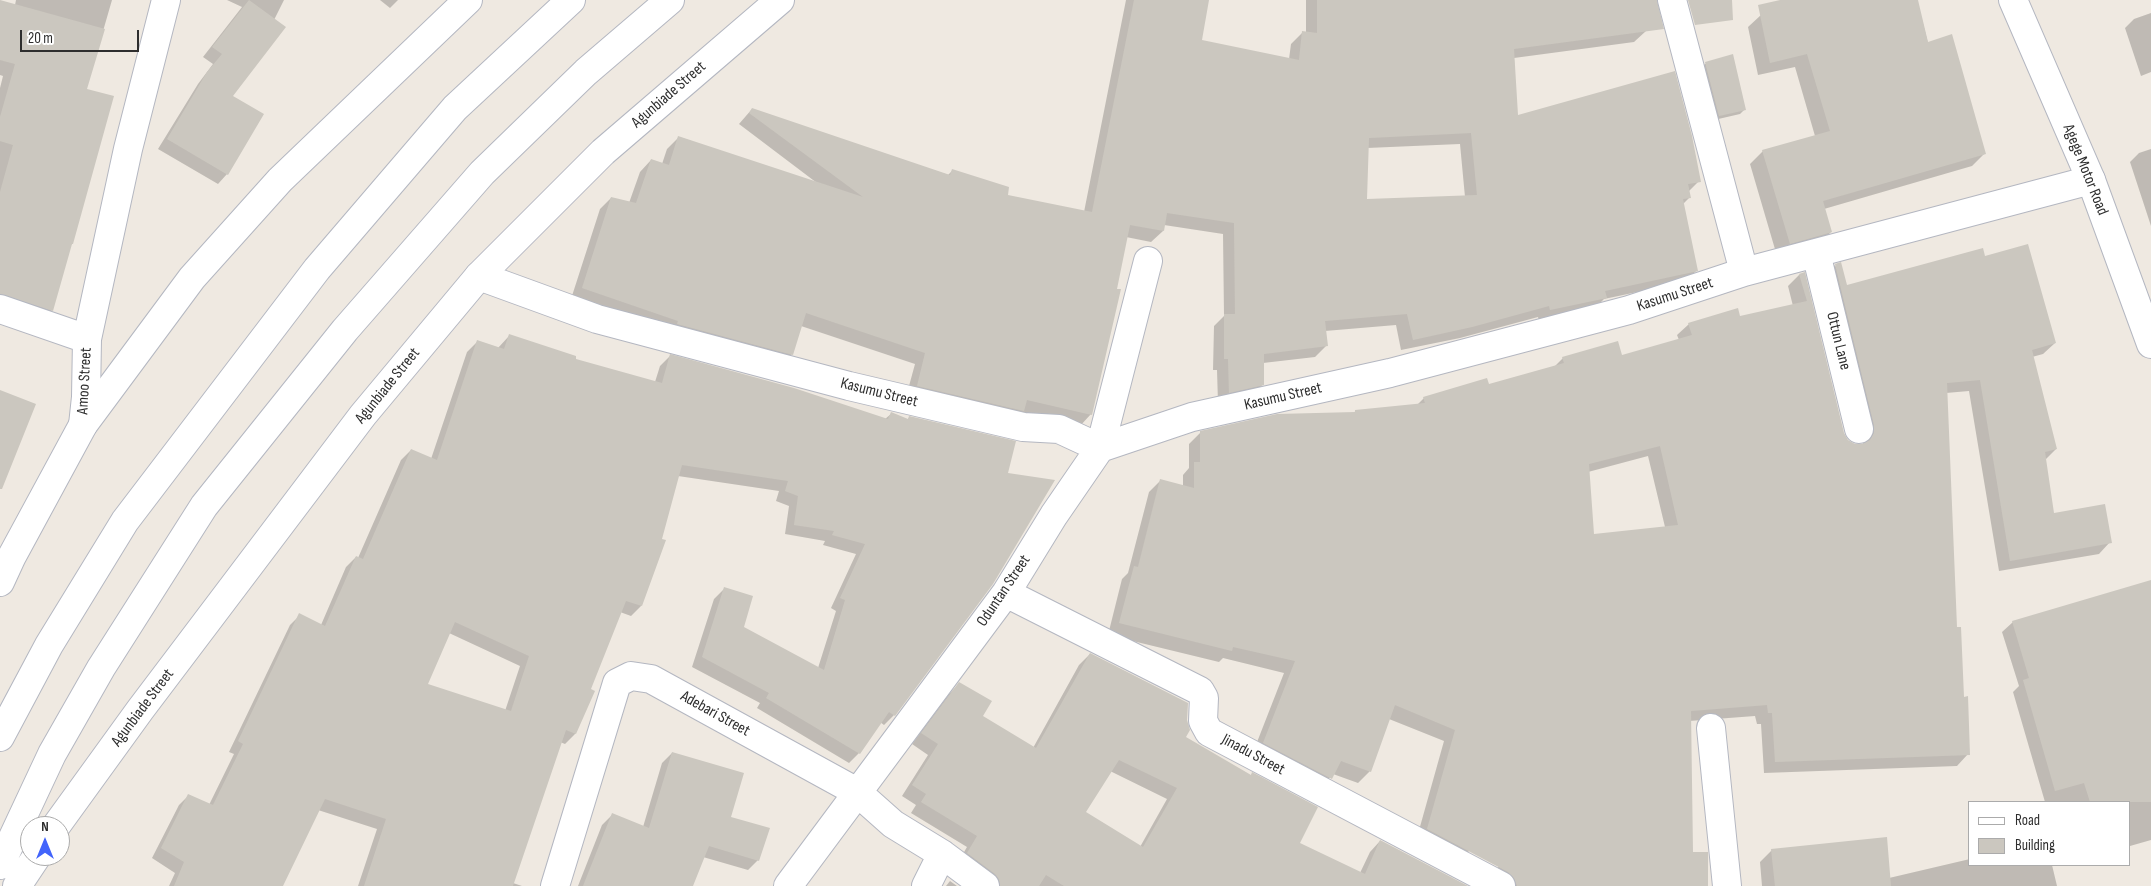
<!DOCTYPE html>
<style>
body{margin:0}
#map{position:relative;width:2151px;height:886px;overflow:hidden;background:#efe9e1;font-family:"Sofia Sans Condensed",sans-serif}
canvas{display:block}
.legend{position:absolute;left:1968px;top:801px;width:162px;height:65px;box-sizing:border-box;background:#fff;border:1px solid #ababab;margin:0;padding:6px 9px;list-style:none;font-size:15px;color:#2e2e2e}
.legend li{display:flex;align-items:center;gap:10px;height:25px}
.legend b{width:25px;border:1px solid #ababab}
.north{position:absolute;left:20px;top:816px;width:50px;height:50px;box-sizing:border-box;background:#fff;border:1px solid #ababab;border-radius:50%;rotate:0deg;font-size:14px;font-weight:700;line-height:20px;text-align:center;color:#2e2e2e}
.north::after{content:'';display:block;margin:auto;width:18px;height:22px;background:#4264fb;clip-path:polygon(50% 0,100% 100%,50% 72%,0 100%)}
.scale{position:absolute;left:20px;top:30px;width:119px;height:22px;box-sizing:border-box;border:2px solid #2e2e2e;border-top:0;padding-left:6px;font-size:15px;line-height:18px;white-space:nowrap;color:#2e2e2e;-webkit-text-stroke:4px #fff;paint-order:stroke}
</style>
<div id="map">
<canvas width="2151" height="886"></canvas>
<ul class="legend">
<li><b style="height:6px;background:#fff"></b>Road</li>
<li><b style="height:14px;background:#cbc7bf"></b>Building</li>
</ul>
<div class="north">N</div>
<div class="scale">20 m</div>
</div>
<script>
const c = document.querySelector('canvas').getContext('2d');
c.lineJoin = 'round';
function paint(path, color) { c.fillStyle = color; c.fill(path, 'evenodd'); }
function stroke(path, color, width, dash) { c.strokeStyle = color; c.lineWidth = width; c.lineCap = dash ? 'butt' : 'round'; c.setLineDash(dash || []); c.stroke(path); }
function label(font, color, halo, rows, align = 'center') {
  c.font = font + ' "Sofia Sans Condensed",sans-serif'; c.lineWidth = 4; c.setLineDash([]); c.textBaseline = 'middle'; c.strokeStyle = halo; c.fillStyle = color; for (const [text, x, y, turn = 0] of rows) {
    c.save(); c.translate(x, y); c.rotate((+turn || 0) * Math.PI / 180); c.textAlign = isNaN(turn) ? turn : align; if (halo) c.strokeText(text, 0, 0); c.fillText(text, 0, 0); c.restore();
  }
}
const shadow = new Path2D(`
 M16 0H112L86 90 72 244 70 246 52 310 40 322 0 308V88L3 76 0 75V1L15 5Z
 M227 0H284L274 20 231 96 227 174 218 184 158 149 198 84 213 64 203 57 242 7Z
 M380 0H398L390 8Z
 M1126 0H1208L1200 41 1289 59 1291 44 1302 33H1306V0H1637L1646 31 1634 42 1514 58 1516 117 1699 181 1688 192 1689 198 1683 204 1697 270 1685 282 1604 299 1594 309 1539 321 1538 317 1460 338 1401 350 1396 325 1325 331 1326 346 1315 357 1263 363V384L1252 396 1218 403 1217 370H1213L1214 326 1224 316 1223 234 1164 225 1163 231 1151 242 1126 237 1091 414 1080 426 1021 412 1012 422 906 397 915 364 801 326 792 354 780 366 571 299 600 209 611 198 629 203 640 172 651 160 662 164 667 149 679 137 817 183 739 124 752 109 948 175 952 171 1006 196 1084 212ZM1460 144 1465 197 1366 201 1367 148Z
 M1820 0H1917L1928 43 1985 153 1972 166 1824 209 1831 232 1818 245 1777 256 1750 164 1763 151 1815 136 1795 67 1758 75 1748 27 1761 15Z
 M2151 13V72L2141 76 2125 28 2134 19Z
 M1732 56 1745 109 1740 114 1714 120 1701 68 1705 64Z
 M2151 149V226L2130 162 2139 153Z
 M1984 258 2055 343 2043 354 2032 357 2056 449 2045 460 2053 514 2110 542 2099 554 1999 571 1969 391 1946 393 1956 629 1968 754 1957 766 1764 773 1761 724H1757L1755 716 1689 721 1692 853 1707 886H1498L1492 881 1508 846 1469 851 1458 863 1416 841 1444 741 1389 719 1370 771 1358 783 1333 774 1319 790 1252 755 1284 673 1223 658 1219 662 1108 635 1122 579 1128 573 1149 492 1161 480 1183 486V475L1189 468V444L1201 432 1353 413 1356 411 1417 405 1424 398 1488 385 1554 367 1563 358 1621 356 1679 340 1677 335 1689 324 1739 318 1793 306 1788 286 1799 275 1804 274 1843 433 1847 441 1855 445 1863 446V437L1824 277 1835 265 1846 287ZM1648 456 1665 527 1593 536 1588 472Z
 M509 336 574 360 655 382 660 366 670 356 885 419 891 414 907 420 909 418 894 715 884 725 880 722 859 753 849 763 757 708 760 703 692 667 714 599 724 589 742 628 818 668 836 611 831 608 856 554 823 545 825 541 785 534 789 506 776 501 779 491 678 476 641 606 631 616 620 612 589 689 593 691 575 734 565 744 560 742 513 883 522 886H358L377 829 318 810 281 886H169L175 873 152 858 179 805 189 795 209 805 234 754 229 752 290 625 300 615 321 625 346 567 356 557 358 558 401 460 411 450 431 459 467 352 477 342 498 348ZM449 633 520 666 505 711 426 685Z
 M2151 581V840L2130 846V802H2045L2013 692 2019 686 2002 632 2013 622Z
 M1090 654 1184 738 1250 776 1252 774 1299 844 1360 873 1370 852 1380 841 1448 886H985L957 864 967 847 911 813 916 805 902 796 928 755 912 744 949 694 960 683 981 716 1033 748 1079 665ZM1110 771 1167 799 1140 847 1084 812Z
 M672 753 729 818 758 860 748 870 703 857 692 886H578L602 825 612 815 643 827 662 763Z
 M1772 850 1889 878 1970 859V865H2052L2057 886H1762L1760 862Z
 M950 881 957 886H946Z`);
const building = new Path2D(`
 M0 0 105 29 87 89 114 96 73 244H72L53 311 0 294V192L13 145 0 141V117L15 64 0 60Z
 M249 0 286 27 233 96 264 114 228 175 167 139 207 72 222 54 212 47Z
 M1134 0H1209L1202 40 1299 60 1302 31 1317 33V0H1657L1664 29 1514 49 1518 115 1675 71 1692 136 1701 182 1688 184 1691 198 1683 199 1698 271 1605 291 1607 298 1550 310 1549 306 1472 327 1413 340 1407 314 1325 321 1328 346 1264 354V385L1229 393 1228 359H1224V314H1235L1234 223 1167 213 1164 231 1130 225 1117 289H1121L1092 415 1027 400 1024 411 917 386 925 353 806 313 793 355 677 324 678 321 582 288 611 197 636 203 651 159 669 165 678 136 863 197 749 113 752 108 950 175 952 169 1009 187 1008 195 1092 212ZM1471 133 1477 195 1367 199 1369 138Z
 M1688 0H1732L1733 20 1695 25Z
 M1780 0H1918L1928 42 1952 34 1986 154 1823 201 1832 232 1790 244 1762 150 1830 131 1807 54 1770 63 1758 5Z
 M1733 54 1746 110 1719 116 1705 62Z
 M2028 244 2056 343 2032 350 2057 449 2045 452 2054 513 2105 504 2112 543 2010 561 1980 380 1947 383 1957 627H1961L1964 697 1968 696 1970 755 1775 762 1772 713H1768L1767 705 1691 711 1693 852H1708V886H1517L1514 878 1508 872 1427 829 1455 730 1395 705 1371 772 1341 761 1332 779 1263 743 1295 661 1233 647 1232 651 1119 623 1134 566 1138 567 1160 479 1194 488V462H1200V431L1277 414 1355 412V410L1425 403 1423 397 1487 378 1489 384 1564 363 1562 357 1618 341 1622 355 1692 335 1688 323 1738 308 1740 316 1807 301 1799 274 1805 272 1844 433 1848 440 1855 444H1862L1870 440 1874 433V425L1835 264 1841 262 1847 285 1983 248 1985 256ZM1660 446 1678 525 1594 534 1589 464Z
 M509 334 576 356V359L662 383 670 354 794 388 888 419 891 412 908 419 909 416 1016 441 1008 473 1055 480 993 584 895 716 889 712 860 754 766 698 769 693 702 657 724 587 753 596 744 627 824 670 845 600 840 598 865 544 832 535 834 531 794 525 798 496 785 491 788 481 682 465 662 539 666 540 642 606 626 601 591 689 595 691 576 734 566 730 513 886H364L386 819 325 799 283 886H174L184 862 161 848 188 794 213 805 243 744 238 741 299 613 325 626 356 556 363 559 411 449 437 460 477 340 504 349ZM455 622 529 656 511 711 428 684Z
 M0 390 36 404 2 489H0Z
 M2151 580V802H2090L2084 783 2055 791 2023 680 2029 678 2012 621Z
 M1090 653 1188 703 1187 720 1190 730 1186 737 1251 775 1252 772 1318 807 1300 843 1365 874 1380 840 1468 886H1064L1046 875 1039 886H1000L999 879 995 874 967 853 977 836 921 802 926 794 912 785 938 744 921 733 959 682 992 701 983 716 1036 748ZM1119 760 1177 788 1143 847 1086 812Z
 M672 752 744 773 731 817 770 828 759 861 709 846 693 886H583L612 813 649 828Z
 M1887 837 1891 886H1775L1771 849Z`);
const street = new Path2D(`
 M1672 0 1744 272
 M1816 253 1859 429
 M479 276 597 319 849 386 1023 427 1059 429 1100 448 1192 417 1390 373 1629 310 1744 272 2091 180
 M0 309 87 339 86 397 83 425
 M87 339 128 149 166 0
 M1006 593 1200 691 1204 698 1203 721 1209 732 1501 886
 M1711 728 1727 886
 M555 886 617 683 631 676 651 679 857 792 893 824 942 854 985 886
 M788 886 1006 593 1054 515 1100 448 1148 261
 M926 886 942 854`);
const secondary = new Path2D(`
 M2013 0 2091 180 2151 344
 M0 582 12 556 83 425 192 278 280 180 468 0
 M0 737 49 645 125 521 317 269 455 108 571 0
 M56 826 140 710 363 415 479 276 603 152 780 0
 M0 865 52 754 101 668 204 506 345 330 482 173 586 72 670 0
 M17 886 37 856`);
const streetNames = [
 ["Agunbiade Street",669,95,-41],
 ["Agege Motor Road",2085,170,68],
 ["Kasumu Street",1675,295,-18],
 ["Ottun Lane",1838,341,76],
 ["Amoo Street",85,381,-87],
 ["Agunbiade Street",388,386,-51],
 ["Kasumu Street",879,393,14],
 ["Kasumu Street",1283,397,-13],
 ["Oduntan Street",1004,591,-56],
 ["Agunbiade Street",143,708,-53],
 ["Adebari Street",715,714,29],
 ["Jinadu Street",1253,755,28]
];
paint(shadow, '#0003');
paint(building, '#cbc7bf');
stroke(street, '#b4b7c1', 30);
stroke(secondary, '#b4b7c1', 30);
stroke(street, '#fff', 28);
stroke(secondary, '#fff', 28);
label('16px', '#2e2e2e', '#fff', streetNames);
</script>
